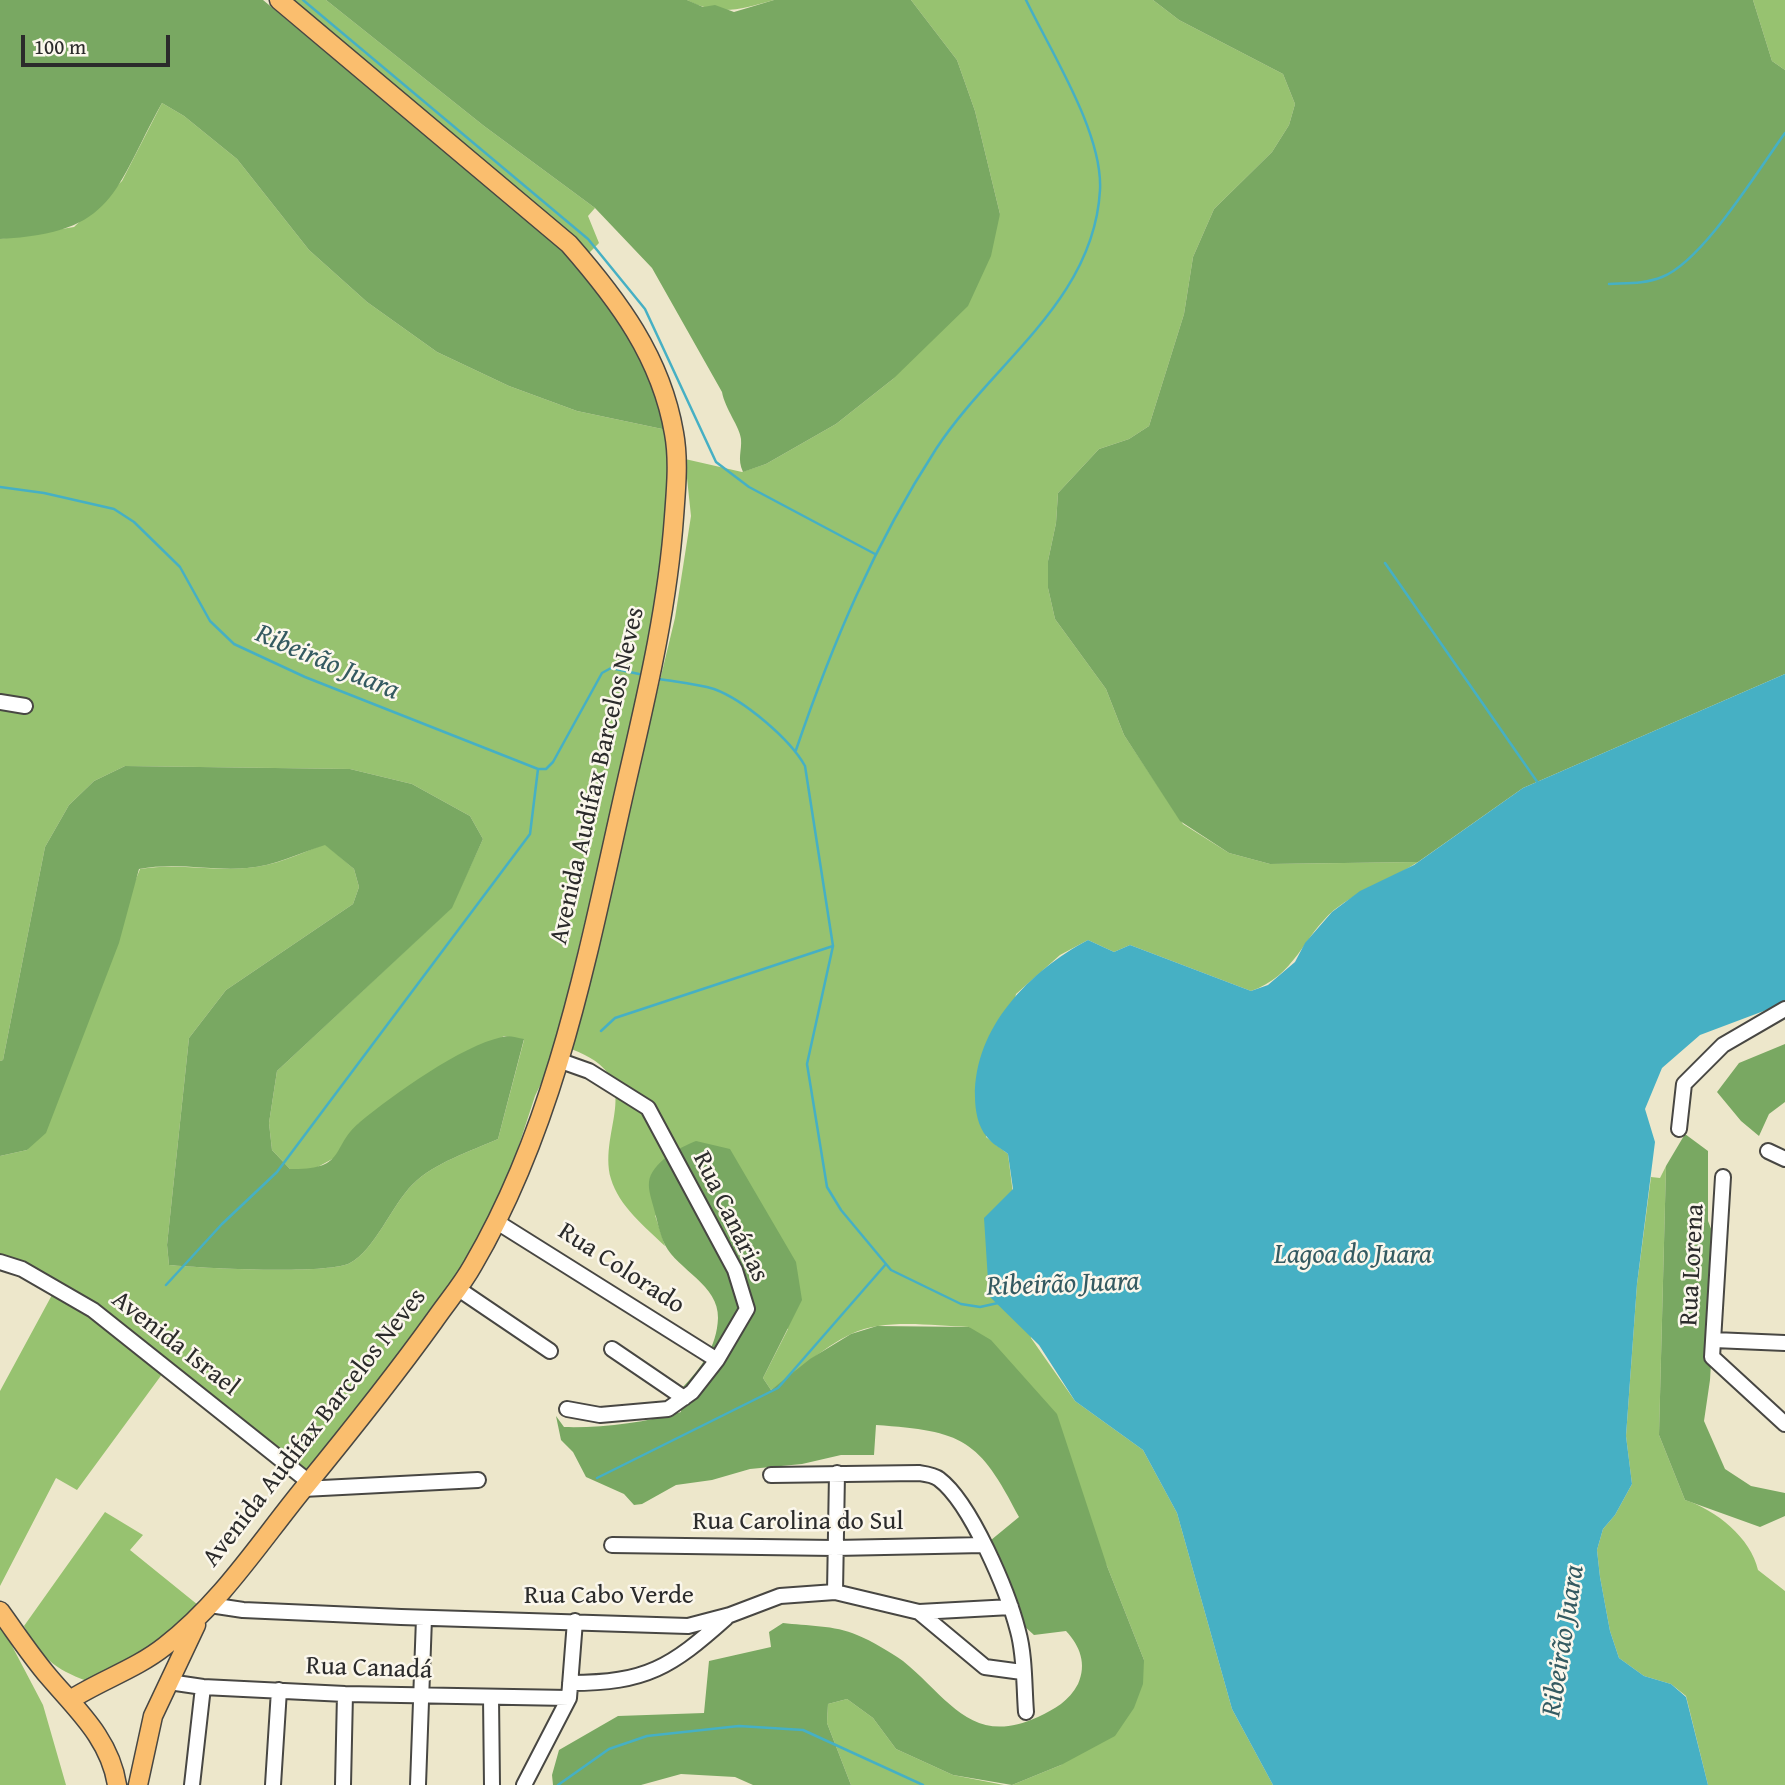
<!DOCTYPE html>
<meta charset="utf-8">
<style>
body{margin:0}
#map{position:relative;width:1785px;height:1785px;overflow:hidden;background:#ede7cb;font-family:"Gentium Book Plus",serif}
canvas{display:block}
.scale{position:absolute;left:21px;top:35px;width:149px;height:32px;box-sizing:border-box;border:4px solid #2b2b2b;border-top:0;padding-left:9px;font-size:21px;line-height:24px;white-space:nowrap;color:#2b2b2b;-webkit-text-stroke:5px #fbf7ec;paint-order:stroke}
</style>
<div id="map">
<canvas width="1785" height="1785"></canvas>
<div class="scale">100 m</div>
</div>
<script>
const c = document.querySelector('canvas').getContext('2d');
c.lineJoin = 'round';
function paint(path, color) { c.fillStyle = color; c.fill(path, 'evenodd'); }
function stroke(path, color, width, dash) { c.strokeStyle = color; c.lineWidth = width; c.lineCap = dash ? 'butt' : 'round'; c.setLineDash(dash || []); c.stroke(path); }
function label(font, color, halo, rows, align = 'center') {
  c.font = font + ' "Gentium Book Plus",serif'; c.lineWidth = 5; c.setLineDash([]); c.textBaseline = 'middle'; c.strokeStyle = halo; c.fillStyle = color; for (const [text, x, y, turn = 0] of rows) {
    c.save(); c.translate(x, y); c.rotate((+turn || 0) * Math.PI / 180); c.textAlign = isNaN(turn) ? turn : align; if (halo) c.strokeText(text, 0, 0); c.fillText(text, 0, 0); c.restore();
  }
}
const green = new Path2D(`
 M290 0H326L484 126 595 208 588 216 599 243 589 253Z
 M687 0H774C741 9 719 17 687 0Z
 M911 0H1153L1179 20 1283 74 1295 104 1289 125 1272 152 1214 209 1193 257 1184 314 1149 426 1129 439 1099 449 1058 493 1056 523 1048 561V588L1055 619 1106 689 1124 735 1183 824 1229 853 1270 864 1418 862C1391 880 1360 889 1334 910 1302 938 1295 976 1251 991L1130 945 1114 952 1088 940 1060 955 1016 994 986 1137 1008 1154 1031 1338 1075 1401 1143 1450 1177 1513 1232 1709 1273 1785H1012L1061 1765 1144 1660 1107 1566 969 1327C932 1326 886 1318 851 1334 821 1348 798 1372 771 1390L763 1378 788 1329 655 1215 665 1246C645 1227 619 1206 611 1179 597 1128 650 1078 571 1049L675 618 691 516 685 459 742 472 766 464 836 424 893 379 1000 214 975 111 957 60Z
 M1753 0H1785V70L1772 61Z
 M162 103 184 116 237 159 309 250 367 302 437 352 509 386 577 411 667 430 676 515 660 615 568 991 567 1030 535 1096 503 1194 442 1300 322 1457 304 1475 171 1362 77 1490 56 1478 0 1586V1391L59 1282 25 1262 0 1255V1156L27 1150 140 869C176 863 211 871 247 868 275 866 299 854 325 844L354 869 359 887 353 904 226 990 189 1038 167 1245 169 1265C199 1268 328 1275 350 1263 375 1250 391 1206 413 1184 434 1163 471 1151 498 1139L524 1040 504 1036 358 1124 336 1157 314 1169H290L272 1150 269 1123 277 1071 451 908 483 839 470 816 412 784 350 769 125 766 94 781 69 805 45 847 3 1060 0 1061V239L74 227 122 181Z
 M1666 1166 1659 1435 1685 1500C1716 1510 1751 1538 1758 1570L1785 1591V1785H1708L1686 1696 1671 1684 1644 1676 1619 1658 1610 1631 1600 1577 1597 1550 1603 1529 1615 1515 1632 1484 1626 1436 1637 1284 1651 1177 1660 1178Z
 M105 1512 143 1535 130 1550 198 1605C176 1643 124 1661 87 1681 54 1669 41 1657 24 1626Z
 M0 1623 43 1705 66 1785H0Z
 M847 1699 873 1718 896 1749 953 1775 1004 1785H851L827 1723 828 1704Z`);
const forest = new Path2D(`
 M0 0H263L550 239C573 263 600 287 621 314 643 344 655 395 667 430L577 411 509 386 437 352 367 302 309 250 237 159 184 116 162 103C113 191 116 233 0 239Z
 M326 0H687L703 7 715 5 734 12 774 0H911L957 60 975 111 1000 214 991 256 968 306 893 379 836 424 766 464 743 472C737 459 742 451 741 439 740 427 725 409 722 392L652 268 595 208 484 126Z
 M1153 0H1753L1772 61 1785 70V674L1523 788 1418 862 1270 864 1229 853 1180 821 1124 735 1106 689 1055 619 1048 588V561L1056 523 1058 493 1099 449 1129 439 1149 426 1184 314 1193 257 1214 209 1272 152 1289 125 1295 104 1283 74 1179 20Z
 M125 766 350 769 412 784 470 816 483 839 452 908 277 1071 269 1123 272 1150 290 1169C348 1170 329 1148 360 1122 394 1094 461 1046 502 1037 509 1035 517 1038 524 1039L498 1139C471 1151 434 1163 413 1184 391 1206 375 1250 350 1263 328 1275 199 1268 169 1265L167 1245 189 1038 226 990 353 904 359 887 354 869 325 845C299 853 275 866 247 868 211 871 176 862 139 869L119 943 46 1133 27 1150 0 1156V1061L3 1060 45 847 69 805 94 781Z
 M1785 1044V1102L1769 1114 1759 1136 1741 1121 1717 1092 1739 1063Z
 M1685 1134 1708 1151V1221L1718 1247 1710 1380 1704 1421 1725 1469 1751 1486 1785 1493V1516L1760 1527 1685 1500 1659 1435 1666 1166Z
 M696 1141 730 1149 796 1262 802 1300 763 1378 771 1390 810 1359 851 1334 877 1326 969 1327 991 1340 1057 1414 1107 1566 1144 1660 1143 1684 1134 1708 1115 1736 1061 1765 1012 1785 953 1775 896 1749 873 1718 847 1699 828 1704 827 1723 851 1785H753L735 1777 681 1774 641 1785H553L552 1775 559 1750 618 1716 704 1713 709 1661 771 1647 769 1632 783 1623C806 1626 835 1625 857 1635 872 1641 890 1652 903 1661 948 1697 971 1748 1038 1717 1055 1709 1069 1701 1078 1684 1087 1664 1080 1646 1066 1631L1034 1635 1023 1625 985 1545 1019 1517C979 1439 963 1431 876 1425L874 1455H841L802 1464 750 1469 712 1480 676 1485 642 1504 634 1505 624 1494 586 1477 573 1452 561 1440 556 1416 564 1427C602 1428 644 1423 681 1412L682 1388C701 1368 717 1347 718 1318 719 1285 678 1270 665 1245 660 1235 657 1220 654 1209 652 1201 648 1190 649 1182 651 1163 680 1147 696 1141Z`);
const water = new Path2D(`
 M1785 674V1003L1700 1035 1662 1068 1645 1109 1655 1142 1637 1284 1626 1436 1632 1484 1615 1515 1603 1529 1597 1550 1600 1577 1610 1631 1619 1658 1644 1676 1671 1684 1686 1697 1708 1785H1273L1232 1709 1177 1513 1143 1450 1075 1401 1039 1345 989 1296 984 1218 1013 1189 1008 1154C1002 1149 992 1144 987 1137 978 1127 975 1110 975 1097 974 1027 1030 971 1088 940L1114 952 1130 945 1251 991 1268 985 1295 962 1305 943 1332 912 1360 891 1414 865 1523 788Z`);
const stream = new Path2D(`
 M303 0 588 239 645 309 716 462 749 487 875 554
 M1609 284C1627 283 1645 284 1662 277 1703 261 1758 170 1785 133
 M0 487 44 493 114 509 134 522 180 567 210 621 234 644 305 677 538 769H546L553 762 602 673 611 668 639 674
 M1385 563 1538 783
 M659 679C677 682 697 684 714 689 744 700 790 739 805 766L833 946 807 1064 827 1187 841 1210 891 1270 961 1304 980 1307 998 1303
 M796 750C833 642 874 545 936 449 992 363 1094 301 1100 190 1103 133 1051 52 1026 0
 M601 1031 615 1018 833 946
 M166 1285 222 1224 277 1172 530 834 538 769
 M597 1478 778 1388 886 1264
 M558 1785 609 1749 647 1736 739 1726 803 1730 923 1785`);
const minor = new Path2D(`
 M0 702 25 706
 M558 1060 589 1071 648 1108 735 1270 747 1309 717 1360 692 1392 668 1409 600 1415 567 1409
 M1679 1129 1684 1084 1723 1045 1785 1009
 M1768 1151 1785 1159
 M1723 1177 1712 1357 1785 1424
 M497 1222 717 1360
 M0 1262 22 1269 93 1310 309 1482
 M457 1288 550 1351
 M1714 1340 1785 1343
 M612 1349 684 1398
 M771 1475 919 1473C926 1474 934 1475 939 1479 971 1503 1008 1592 1018 1631 1025 1656 1024 1686 1026 1712
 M303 1489 478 1480
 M612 1545 835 1548 984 1545
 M835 1592 837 1473
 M210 1605 243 1610 401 1617 688 1626 730 1615 780 1596 835 1592 919 1612 985 1667 1022 1672
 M919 1612 1011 1607
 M169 1682 203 1687 345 1694 569 1698
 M570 1683C647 1683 671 1667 726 1618
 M491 1697 492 1785
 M192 1785 203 1687
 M273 1785 279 1690
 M343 1785 345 1694
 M418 1785 424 1618
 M524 1785 569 1698 575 1621`);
const major = new Path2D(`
 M0 1611C16 1633 31 1656 49 1677 77 1710 110 1739 117 1785
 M70 1700C101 1680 136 1669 165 1646 221 1603 260 1542 304 1488 349 1433 393 1378 434 1321 447 1302 462 1285 473 1265 561 1115 591 935 630 767 649 685 668 602 674 517 676 490 679 460 674 433 661 357 618 300 569 244L279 0
 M138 1785 153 1716 196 1625`);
const streetNames = [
 ["Avenida Audifax Barcelos Neves",598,776,-77],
 ["Rua Canárias",730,1217,64],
 ["Rua Lorena",1693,1265,-87],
 ["Rua Colorado",621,1269,33],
 ["Avenida Israel",175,1344,38],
 ["Avenida Audifax Barcelos Neves",315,1428,-52],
 ["Rua Carolina do Sul",798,1522],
 ["Rua Cabo Verde",609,1596],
 ["Rua Canadá",369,1669,2]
];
const waterNames = [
 ["Ribeirão Juara",327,663,23],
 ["Lagoa do Juara",1353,1256],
 ["Ribeirão Juara",1063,1285,-2],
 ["Ribeirão Juara",1564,1641,-81]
];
paint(green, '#97c270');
paint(forest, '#79a862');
paint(water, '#46b0c4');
stroke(stream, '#46b0c4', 2.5);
stroke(minor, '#484743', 18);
stroke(major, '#484743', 21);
stroke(minor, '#fff', 14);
stroke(major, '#fabe6e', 18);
label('26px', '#2b2b2b', '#fbf7ec', streetNames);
label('italic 28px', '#345a61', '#fbf7ec', waterNames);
</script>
